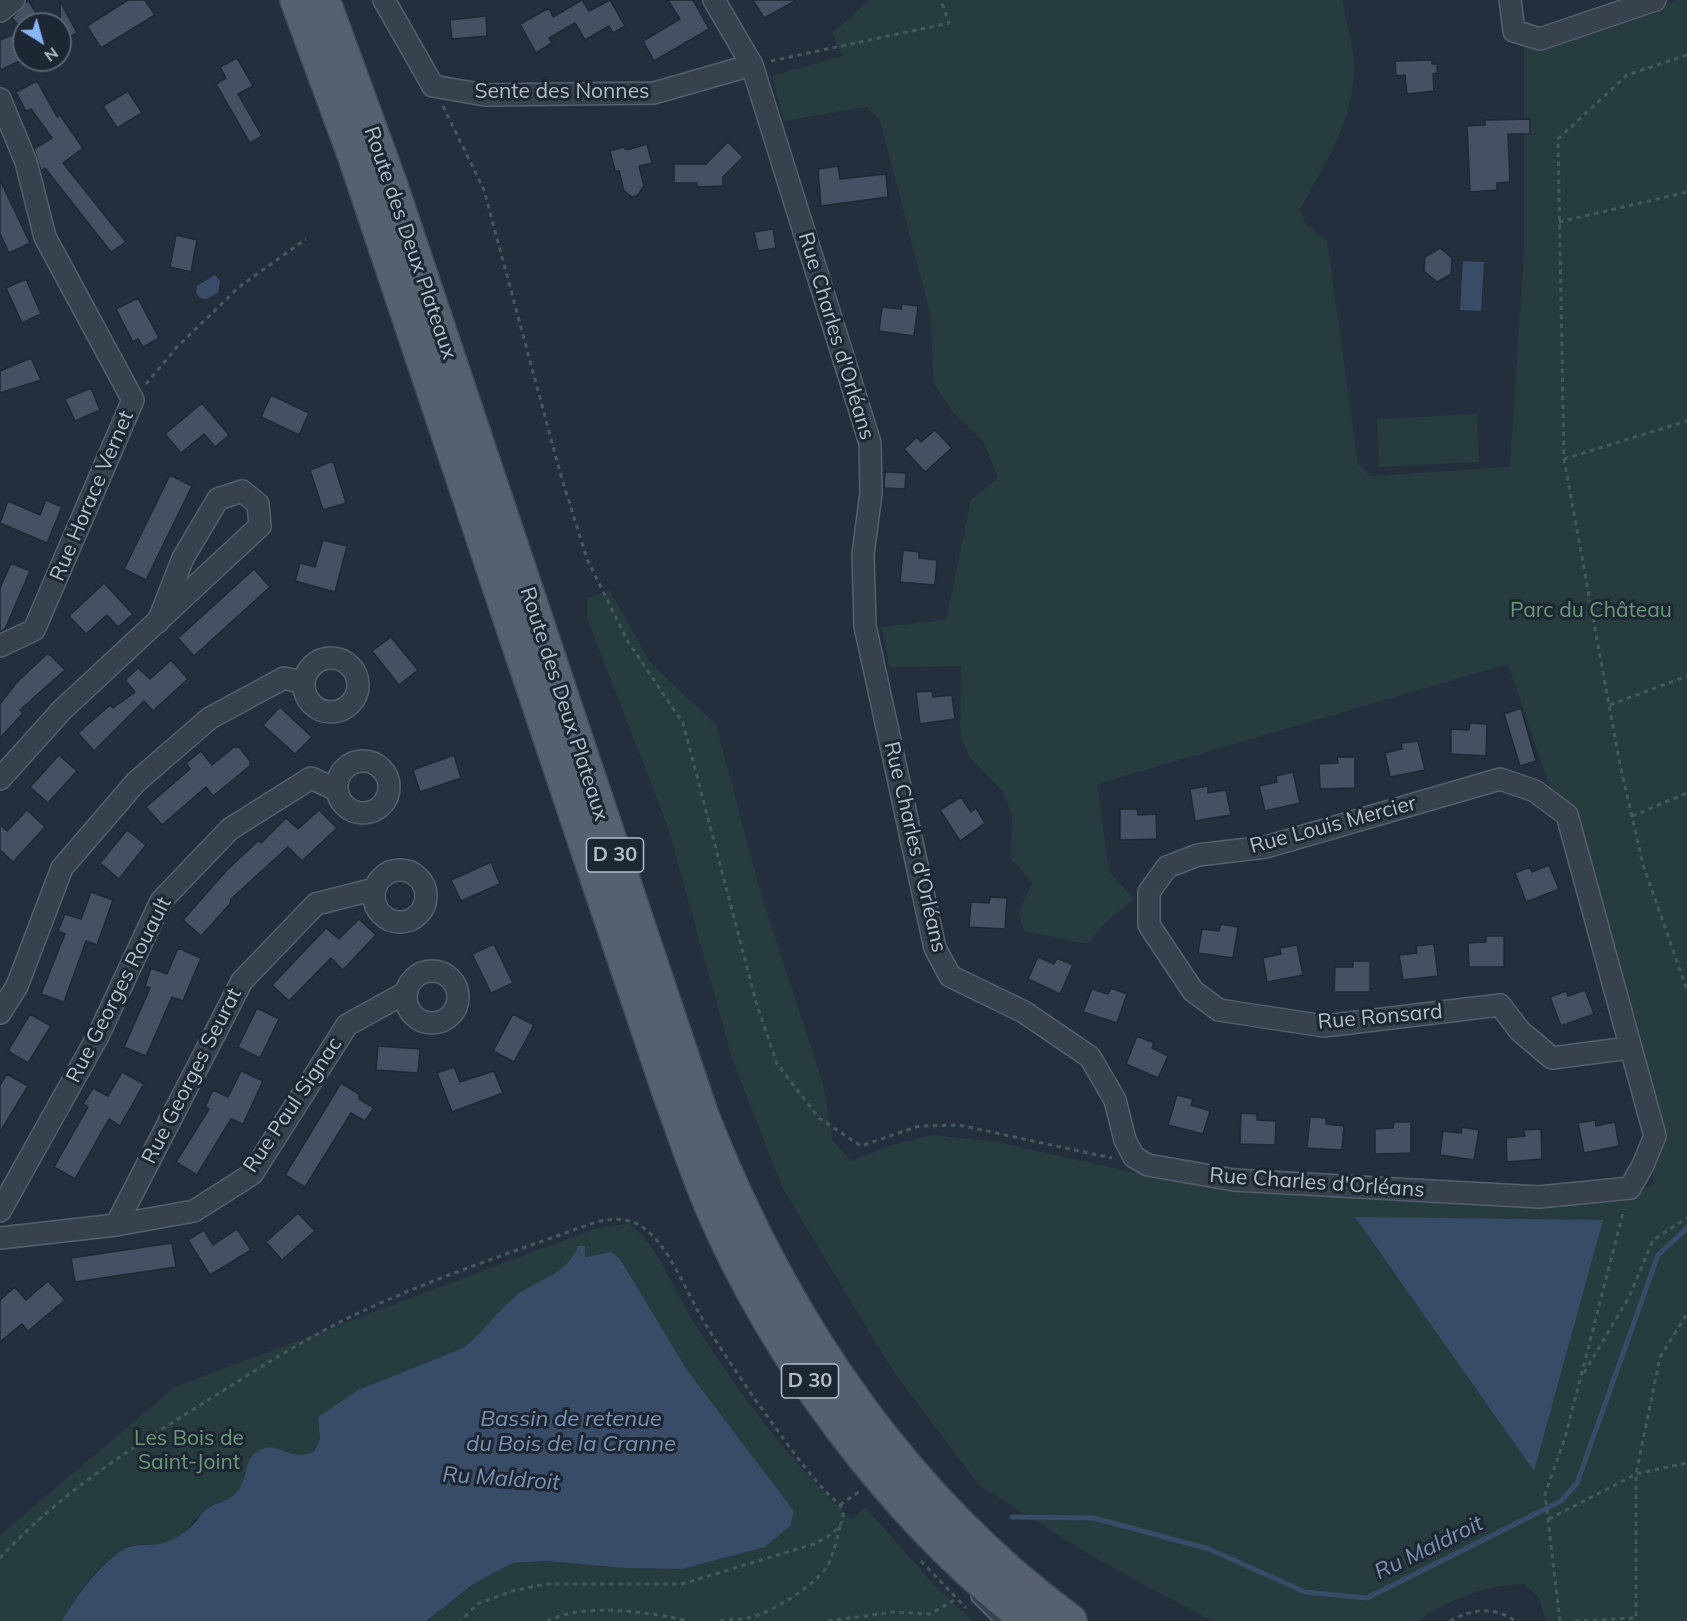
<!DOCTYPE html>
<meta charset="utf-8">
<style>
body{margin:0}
#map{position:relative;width:1687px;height:1621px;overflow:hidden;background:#242f3e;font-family:Mulish,sans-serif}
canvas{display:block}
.north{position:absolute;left:12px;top:12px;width:60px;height:60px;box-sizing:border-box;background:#1d2633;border:2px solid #59626f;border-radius:50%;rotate:143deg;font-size:16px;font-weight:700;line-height:24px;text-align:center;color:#b4bcc9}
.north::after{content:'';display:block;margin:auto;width:21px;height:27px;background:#8ab4f8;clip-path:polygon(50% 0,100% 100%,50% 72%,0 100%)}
</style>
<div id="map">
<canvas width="1687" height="1621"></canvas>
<div class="north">N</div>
</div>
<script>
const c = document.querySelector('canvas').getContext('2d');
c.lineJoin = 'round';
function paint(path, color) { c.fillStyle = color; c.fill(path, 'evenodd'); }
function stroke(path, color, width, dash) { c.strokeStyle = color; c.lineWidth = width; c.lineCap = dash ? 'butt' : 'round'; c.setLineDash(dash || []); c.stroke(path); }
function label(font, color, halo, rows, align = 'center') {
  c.font = font + ' Mulish,sans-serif'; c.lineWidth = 6; c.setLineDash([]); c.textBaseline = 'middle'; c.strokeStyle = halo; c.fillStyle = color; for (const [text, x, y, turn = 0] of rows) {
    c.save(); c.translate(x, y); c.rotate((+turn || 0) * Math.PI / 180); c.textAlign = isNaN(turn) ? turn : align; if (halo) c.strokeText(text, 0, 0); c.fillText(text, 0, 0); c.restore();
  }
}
const green = new Path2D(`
 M870 0H1342C1346 22 1354 46 1354 68 1354 119 1324 167 1300 209L1306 225 1327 240 1358 464 1371 476 1510 467 1524 251V44L1538 49 1678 0H1687V1621H1546L1539 1598 1525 1584C1485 1585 1451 1599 1417 1621H1212L1093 1557 979 1485 893 1371 783 1189 732 1058 668 827 587 618V598L610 591 650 662 716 725 760 891 823 1084 833 1141 851 1161 892 1145 934 1135 997 1142 1135 1173 1271 1190 1567 1205 1654 1185 1650 1148 1624 1006 1508 664 1097 784 1109 871 1134 899 1104 924 1087 944 1024 931 1019 912 1032 882 1011 859 1012 816 1003 792 969 756 960 734 961 666 889 667 882 627 946 620 971 500 998 478 983 441 953 412 934 384 930 313 880 120 866 107 784 121 772 76 842 56 832 33Z
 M1477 414 1479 462 1379 467 1377 419Z
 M629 1223C661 1250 671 1285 692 1319 737 1392 789 1460 852 1520L865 1507 938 1589 973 1621H426L473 1584 513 1563 547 1561 675 1570 765 1547 794 1511 687 1370 620 1259 611 1252 585 1257V1246L578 1247 569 1264 506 1308 463 1348 358 1390 318 1417 320 1439 314 1452 301 1457 287 1453 245 1472C243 1480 242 1487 236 1493 228 1501 213 1502 204 1510 192 1521 183 1538 166 1543 153 1547 138 1541 125 1548 100 1561 75 1597 62 1621H0V1535L175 1387 594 1229Z`);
const water = new Path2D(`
 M1463 261 1484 262 1481 311 1460 310Z
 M215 275 220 281 218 293 206 299 200 298 196 293 197 286Z
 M1355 1217 1603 1220 1534 1471Z
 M578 1246H585V1257L611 1252 620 1259 687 1370 794 1511 790 1526 765 1547 682 1569 626 1568 547 1561 513 1563 473 1584 426 1621H62C73 1600 106 1555 129 1547 141 1543 157 1547 169 1541 178 1537 188 1530 195 1523 199 1519 201 1512 206 1509 215 1503 227 1501 235 1494 249 1482 242 1456 262 1449 281 1442 289 1462 314 1452L320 1439 318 1417 358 1390 463 1348C483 1333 497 1311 517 1295 539 1279 568 1274 578 1246Z`);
const stream = new Path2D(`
 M1012 1517 1094 1518 1209 1549 1305 1592 1367 1598 1561 1501 1577 1483 1658 1255 1687 1228`);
const building = new Path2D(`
 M28 0 43 24H17L12 18Z
 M128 0H145L155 15 101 48 87 26Z
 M582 0 589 11 610 0 625 26 613 33 609 26 585 40 575 23 549 38 552 43 536 53 520 24 549 8 553 17Z
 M668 0H693L709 29 654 61 643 41 680 19Z
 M753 0H797L764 18Z
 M60 1 77 33 60 42Z
 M486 16 487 36 452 39 450 20Z
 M24 30V59L0 70V40Z
 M237 58 253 86 238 94 262 136 250 143 216 84 226 78 220 67Z
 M1432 60V64H1437V73L1433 74 1434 91 1407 94 1405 75 1396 76 1395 61Z
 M37 81 57 117 60 115 83 148 63 163 126 242 111 252 45 168 41 171 34 149 52 138 31 109 26 111 16 92Z
 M128 91 142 113 117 128 103 106Z
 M1530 119V134H1508L1510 182 1497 183V190L1470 192 1467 126 1485 125V120Z
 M728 142 743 157 723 177V186L697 187V183H674V164H706Z
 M647 144 652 163 639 166 644 186 638 195 632 197 624 191 619 171H615L610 151 623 147 627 150Z
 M838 166 840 179 886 174 888 197 821 206 818 169Z
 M0 180 30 243 9 253 0 234Z
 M773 229 776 248 758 251 754 232Z
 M176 235 197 240 191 272 170 267Z
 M1440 248 1452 258 1451 274 1437 282 1424 271 1425 257Z
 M26 279 41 314 22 323 6 288Z
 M138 298 159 338 143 347 138 339 133 342 116 309Z
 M902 304 918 306 914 336 879 331 882 307 901 309Z
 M31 358 41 380 0 393V371Z
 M91 388 100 410 75 421 65 399Z
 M271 395 309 413 299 435 261 417Z
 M202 403 229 435 215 447 204 434 181 453 165 434Z
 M935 430 952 448 925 472 904 449 917 437 921 442Z
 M333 461 346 503 323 510 310 470Z
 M885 472 906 473 905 489 884 488Z
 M170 475 192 486 146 580 124 569Z
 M46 500 62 507 47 543 0 523 8 501 40 515Z
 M323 540 347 546 335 592 295 581 300 563 315 567Z
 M903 550 919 552V558L937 560 935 585 900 582Z
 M11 563 30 571 5 629 0 632V588Z
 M254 569 270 587 194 656 178 638Z
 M104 583 133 614 118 627 107 615 86 634 69 616Z
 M391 637 418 670 399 685 372 651Z
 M48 653 65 670 20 710 23 713 0 738V704L17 682Z
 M171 660 188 679 153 711 144 701 94 751 78 733 110 705 113 708 135 692 125 680 138 668 150 679Z
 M932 691 933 697 952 695 955 719 920 724 916 692Z
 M280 707 312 737 295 754 263 725Z
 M1521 708 1536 761 1520 766 1504 714Z
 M1470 723 1487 724 1486 756 1451 754V729L1469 730Z
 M1418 741 1425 770 1390 777 1385 753 1402 749 1401 743Z
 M234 747H239L250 761V766L213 796 206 787 162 825 146 807 190 769 186 763 201 751 212 765Z
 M59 755 77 771 48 803 30 787Z
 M454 755 461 778 420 792 413 770Z
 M1337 757H1355V788L1320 789 1319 764 1338 763Z
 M1293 772 1300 803 1265 811 1259 786 1277 782 1276 776Z
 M1208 786V793L1226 790 1231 815 1195 821 1190 789Z
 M961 797 971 812 976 808 985 823 960 841 940 810Z
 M1120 809H1137L1138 815 1156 814 1157 839 1120 840Z
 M27 810 45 827 13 862 0 850V825L7 831Z
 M319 810 337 828 302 861 288 847 231 899 230 904 201 936 183 920 227 870 258 841 261 843 286 818 298 829Z
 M127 830 146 845 119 879 100 863Z
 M491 862 500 884 461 901 451 880Z
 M1549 865 1559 889 1526 902 1515 873 1530 867 1532 872Z
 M91 892 113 900 97 945 86 941 64 1002 41 994 65 934 58 931 65 914 81 919Z
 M990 897 1007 898 1005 929 969 927 971 902 989 903Z
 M359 919 376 935 343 970 331 958 289 1001 272 985 326 928 339 939Z
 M1221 924 1238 927 1233 958 1198 953 1202 929 1219 931Z
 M1486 936H1504V967H1469L1468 943 1486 942Z
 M494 944 513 983 491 993 472 954Z
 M1434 944 1438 976 1403 980 1399 955 1417 953 1416 946Z
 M1297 945 1303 975 1267 982 1263 958 1281 954 1280 948Z
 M178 948 201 958 183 1001 172 997 146 1056 124 1047 150 988 145 986 151 968 167 974Z
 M1038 957 1054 964 1057 958 1073 965 1060 994 1028 979Z
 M1353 961H1370V992H1334L1335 967H1353Z
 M1111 988 1127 994 1117 1023 1083 1012 1092 989 1108 994Z
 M1585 990 1594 1014 1561 1026 1550 997 1566 991 1568 996Z
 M257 1008 279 1019 260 1058 238 1047Z
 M30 1014 51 1026 28 1063 8 1051Z
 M513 1014 534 1025 514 1062 493 1051Z
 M1137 1036 1154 1043 1152 1048 1168 1056 1158 1078 1126 1064Z
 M378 1046 420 1049 418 1073 376 1070Z
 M454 1067 460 1082 494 1071 503 1093 452 1112 437 1073Z
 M241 1071 263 1081 243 1124 231 1119 197 1175 176 1162 209 1109 205 1107 213 1090 228 1097Z
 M122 1072 144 1084 120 1126 109 1119 75 1179 54 1167 88 1107 83 1104 93 1088 108 1096Z
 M7 1074 28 1086 0 1132V1085Z
 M341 1083 359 1094V1099L374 1108 365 1121 351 1113 305 1187 285 1175Z
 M1177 1095 1193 1099 1191 1105 1210 1111 1203 1134 1168 1125Z
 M1241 1113 1257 1114V1120L1276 1121 1275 1145 1240 1144Z
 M1310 1117 1326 1118V1124L1344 1126 1342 1150 1307 1148Z
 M1595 1120 1596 1126 1615 1122 1619 1146 1584 1153 1578 1123Z
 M1394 1122H1411V1153L1375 1154V1129L1393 1128Z
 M1462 1127 1479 1130 1474 1160 1440 1155 1443 1131 1461 1133Z
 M1541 1129 1542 1159 1507 1162 1506 1138 1525 1136 1524 1130Z
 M298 1213 315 1231 282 1260 266 1242Z
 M237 1229 251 1250 210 1275 188 1240 204 1230 213 1245Z
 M172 1243 176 1267 75 1282 71 1258Z
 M48 1281 65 1300 28 1331 22 1324 0 1342V1300L15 1287 26 1300Z`);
const path = new Path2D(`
 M1687 55 1627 75 1558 139 1564 459 1620 765 1643 865 1687 990
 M771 61 949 23 941 0
 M443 106 484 190 561 476 587 559 627 640 683 723 756 1002 777 1064 819 1118 861 1146 919 1126 959 1125 1112 1158
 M1559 222 1687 192
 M146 384 177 347 239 287 306 239
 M1564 459 1687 421
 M1610 705 1687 676
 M1632 816 1687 793
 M1584 1373 1629 1297 1653 1240 1687 1218
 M840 1505 860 1491
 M1549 1519 1636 1474 1687 1463
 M0 1558C53 1500 120 1455 186 1414 239 1381 290 1347 346 1319 426 1280 513 1252 596 1222 617 1217 634 1218 651 1234 672 1254 688 1295 703 1320 728 1361 755 1400 783 1438 797 1458 812 1477 829 1495 834 1500 842 1505 843 1513 845 1528 826 1538 814 1544L682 1584H546L512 1591 477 1604 461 1621
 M921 1561 966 1608
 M547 1621C586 1602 648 1612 689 1621
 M720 1621C730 1618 739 1620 748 1618 770 1614 820 1583 829 1563 834 1552 837 1538 840 1526
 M828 1621 894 1612 930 1614 956 1599
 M1450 1621C1472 1609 1494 1606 1515 1621
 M1560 1621 1545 1494 1565 1438 1624 1209
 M1575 1621 1636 1618V1474L1660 1357 1687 1314`);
const service = new Path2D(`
 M977 1597 1001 1621`);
const minor = new Path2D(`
 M384 0 433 86 485 95 654 93 752 65
 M714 0 752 65 870 443 871 493 863 554 865 626 935 948 950 976 1024 1012 1090 1057 1115 1100 1125 1140 1134 1157 1148 1165 1234 1180 1539 1197 1630 1188 1643 1165 1655 1136 1567 815 1535 791 1500 779 1266 847 1198 855 1167 867 1149 892V925L1193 991 1219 1010 1324 1026 1500 1005 1520 1031 1552 1058 1629 1048
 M1510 0 1514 31 1540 39 1655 0
 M0 11 14 0
 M0 99 26 162 45 237 133 400 34 630 0 646
 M304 685a27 27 0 1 1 54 0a27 27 0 1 1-54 0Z
 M337 787a26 26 0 1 1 52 0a26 26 0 1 1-52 0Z
 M0 779 62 710 260 526 258 504 242 491 218 499 183 558 158 622
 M374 896a26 26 0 1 1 52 0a26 26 0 1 1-52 0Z
 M406 997a26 26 0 1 1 52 0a26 26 0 1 1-52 0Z
 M0 1013 17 986 62 868 136 782 210 718 284 678 304 683
 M0 1211 98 1036 161 901 230 829 311 778 337 790
 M116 1225 242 981 316 904 375 889
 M0 1238 116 1225 194 1211 252 1174 347 1025 407 992`);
const primary = new Path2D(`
 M297 0 354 154 668 1089C682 1128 695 1167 711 1205 777 1359 895 1518 1029 1621
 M323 0 391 186 702 1116C780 1315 896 1492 1070 1621`);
const shields = [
 [615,855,57],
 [810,1381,57]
];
const shieldNames = [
 ["D 30",615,855],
 ["D 30",810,1381]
];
const streetNames = [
 ["Sente des Nonnes",562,92],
 ["Route des Deux Plateaux",410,243,71],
 ["Rue Charles d'Orléans",836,336,73],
 ["Rue Horace Vernet",92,496,-67],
 ["Route des Deux Plateaux",564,704,72],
 ["Rue Louis Mercier",1333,825,-15],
 ["Rue Charles d'Orléans",915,847,77],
 ["Rue Georges Rouault",119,990,-63],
 ["Rue Ronsard",1380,1017,-5],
 ["Rue Georges Seurat",192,1076,-63],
 ["Rue Paul Signac",293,1105,-56],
 ["Rue Charles d'Orléans",1317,1183,4]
];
const parkNames = [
 ["Parc du Château",1591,611],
 ["Les Bois de",189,1439],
 ["Saint-Joint",189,1463]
];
const waterNames = [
 ["Bassin de retenue",571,1419],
 ["du Bois de la Cranne",571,1444],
 ["Ru Maldroit",501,1479,4],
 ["Ru Maldroit",1429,1548,-26]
];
paint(green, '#263c3f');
paint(water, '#394c67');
stroke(stream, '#394c67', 5);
paint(building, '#455162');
stroke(building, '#1f2835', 1.5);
stroke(service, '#565f6c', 14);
stroke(minor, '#565f6c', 24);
stroke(primary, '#414a57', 36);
stroke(path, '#44595c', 3, [4.5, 4.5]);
stroke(service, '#38414e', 10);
stroke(minor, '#38414e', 21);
stroke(primary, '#56606e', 33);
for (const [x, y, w] of shields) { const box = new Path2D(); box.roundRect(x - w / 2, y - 17, w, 34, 4.5); c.fillStyle = '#1d2633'; c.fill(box); stroke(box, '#b4bcc9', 1.5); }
label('bold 20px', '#b4bcc9', null, shieldNames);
label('21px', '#b4bcc9', '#1d2633', streetNames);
label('21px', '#6b9a76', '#1d2633', parkNames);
label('italic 22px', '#7c92b1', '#1d2633', waterNames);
</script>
